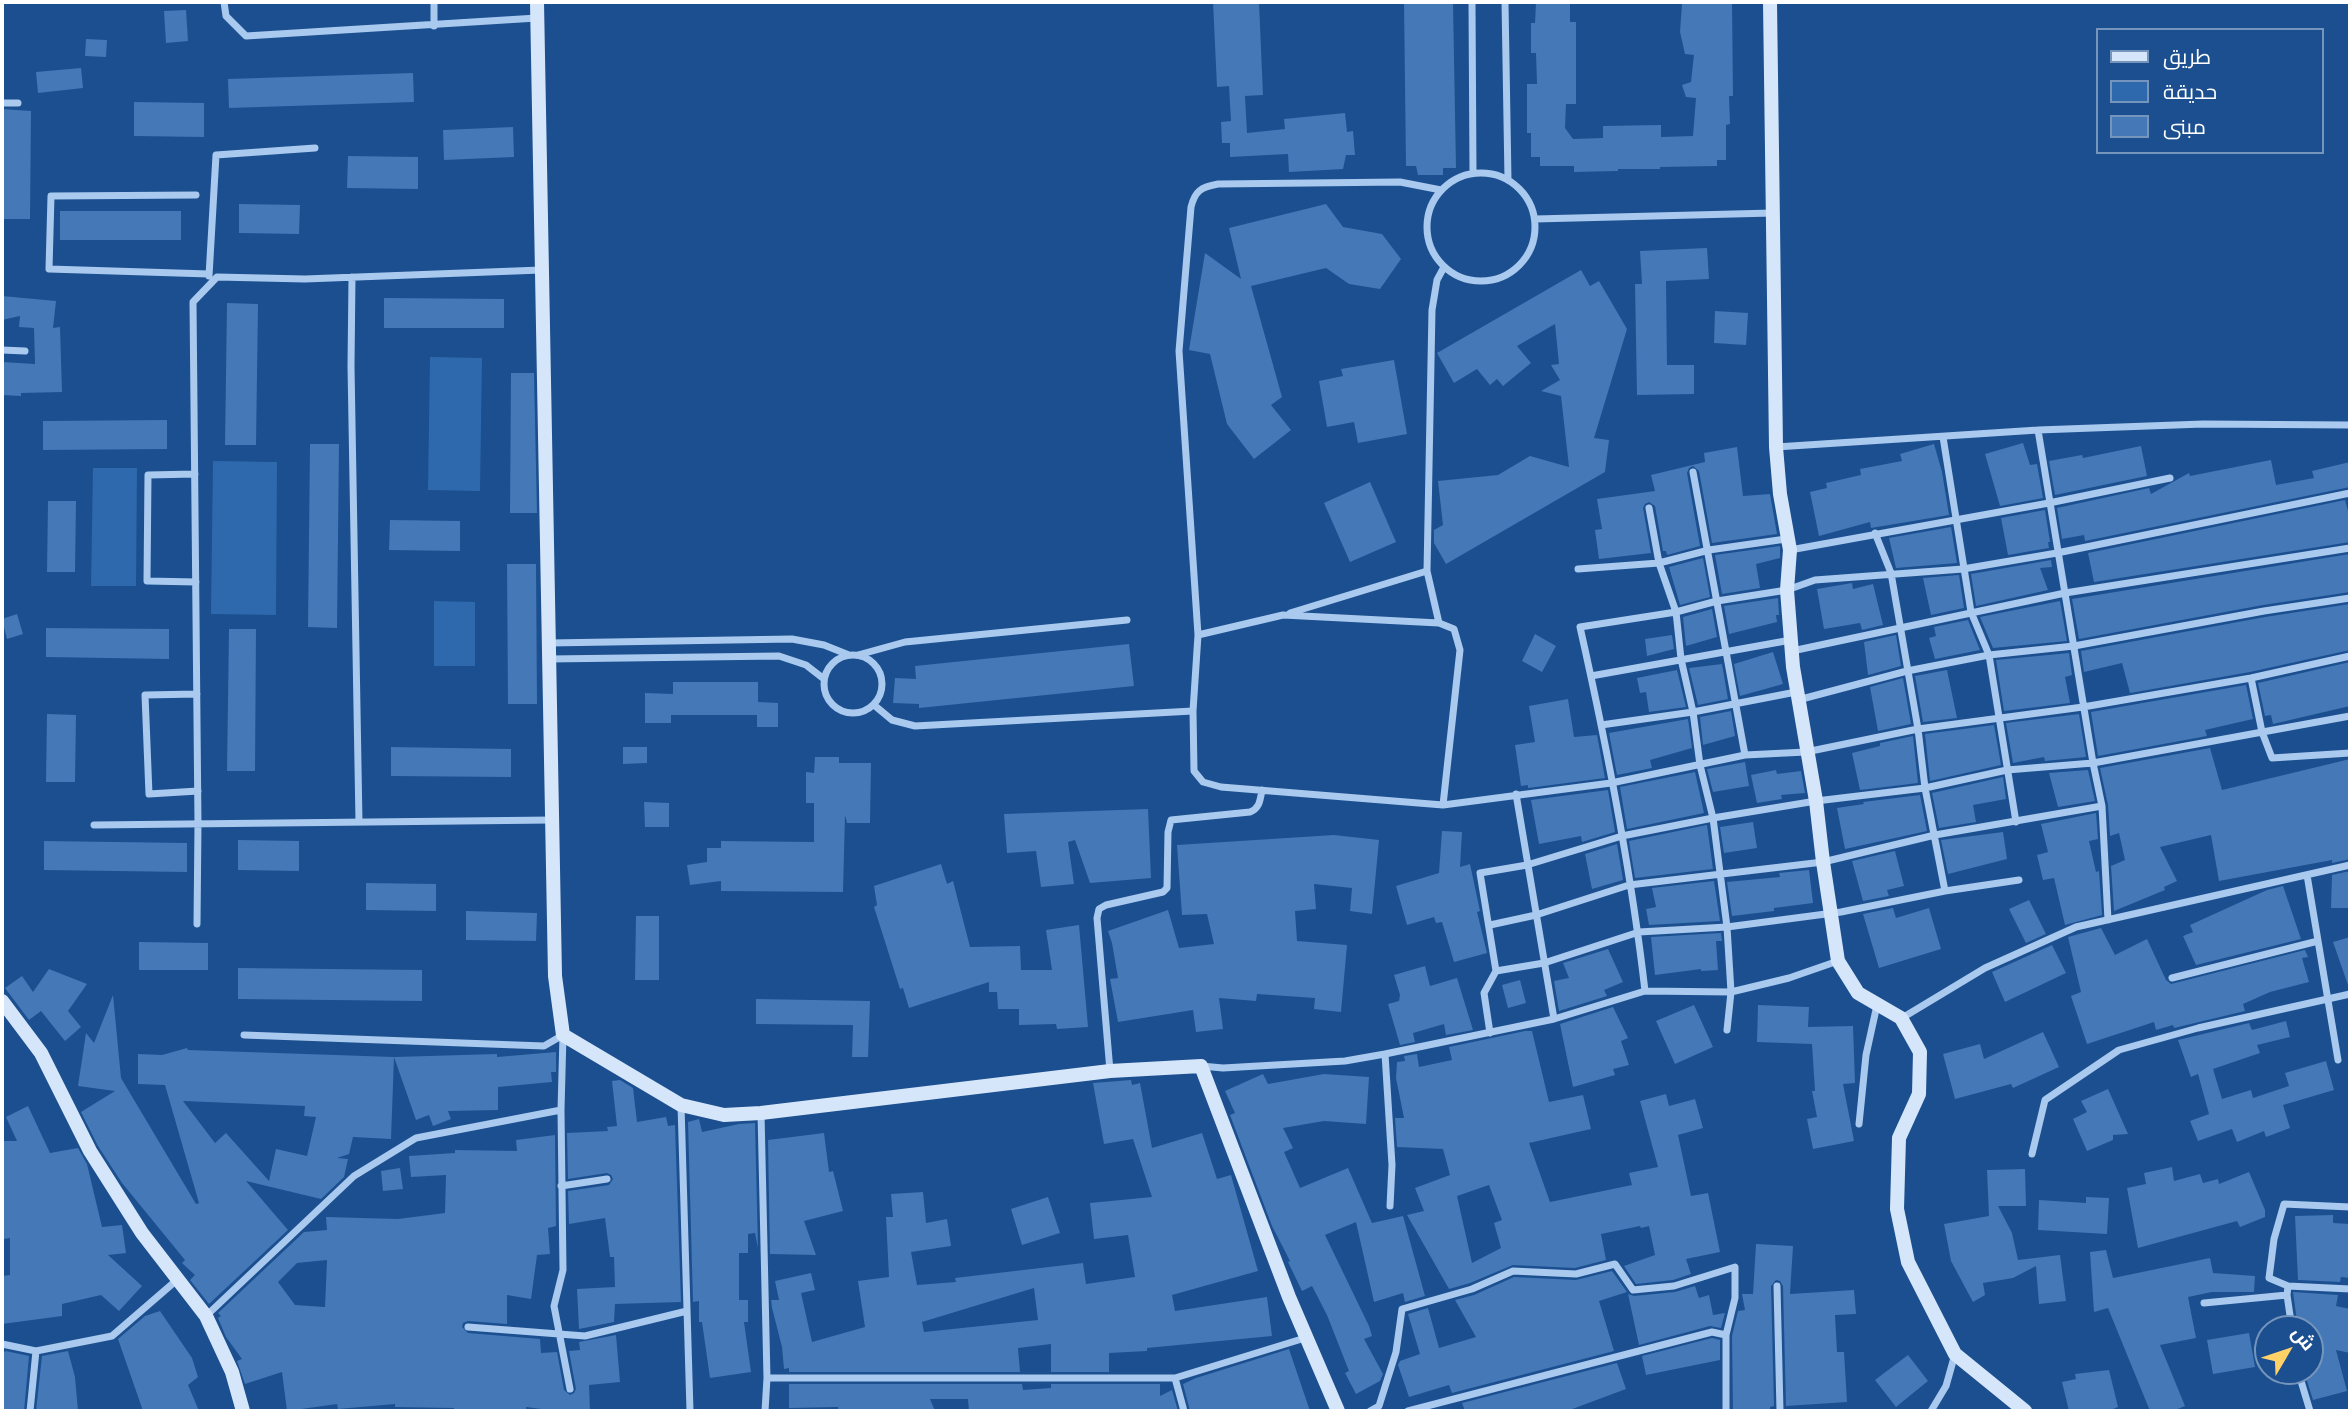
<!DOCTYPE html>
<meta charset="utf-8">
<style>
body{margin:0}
#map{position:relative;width:2352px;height:1413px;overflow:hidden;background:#1b4f8f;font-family:"PT Sans",Cairo,sans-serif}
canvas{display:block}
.frame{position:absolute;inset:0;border:4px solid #fff;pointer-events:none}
.legend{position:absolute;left:2096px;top:28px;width:228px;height:126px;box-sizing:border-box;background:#1b4f8f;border:2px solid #7695bc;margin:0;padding:9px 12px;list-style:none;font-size:21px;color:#fff}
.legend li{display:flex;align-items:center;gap:14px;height:35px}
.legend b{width:35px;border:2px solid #7695bc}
.north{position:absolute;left:2254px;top:1315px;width:70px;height:70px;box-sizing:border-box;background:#1b4f8f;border:2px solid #7695bc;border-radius:50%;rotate:51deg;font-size:19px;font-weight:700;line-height:28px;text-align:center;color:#fff}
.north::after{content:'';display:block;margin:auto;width:24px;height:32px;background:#ffd166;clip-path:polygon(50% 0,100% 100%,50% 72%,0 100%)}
</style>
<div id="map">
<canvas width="2352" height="1413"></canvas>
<div class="frame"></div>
<ul class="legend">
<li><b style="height:9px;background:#d6e6fa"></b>طريق</li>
<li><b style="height:19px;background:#2e69ad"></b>حديقة</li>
<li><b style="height:19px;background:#4478b7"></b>مبنى</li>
</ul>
<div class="north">ش</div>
</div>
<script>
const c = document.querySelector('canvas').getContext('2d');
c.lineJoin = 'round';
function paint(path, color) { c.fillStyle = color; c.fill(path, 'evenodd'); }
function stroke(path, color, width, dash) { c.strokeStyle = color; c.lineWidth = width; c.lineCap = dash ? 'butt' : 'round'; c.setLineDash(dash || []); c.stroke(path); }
const green = new Path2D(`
 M430 357 482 358 480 491 428 490Z
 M213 461 277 462 276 615 211 614Z
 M93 468H137L136 586H91Z
 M434 601 475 602V666H434Z`);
const building = new Path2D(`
 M1213 2H1259L1263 95 1245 96 1247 133 1285 129 1284 119 1345 113 1347 132 1353 131 1355 155H1346L1343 169 1289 172 1288 154 1230 157V143H1222L1221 122 1231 121 1229 86 1217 87Z
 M1404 2H1453L1456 168H1443V175H1418L1416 166H1406Z
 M1536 2H1570V22H1576V104H1566L1565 128 1573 139 1603 138V126L1661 125V137L1693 136 1696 98 1686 97 1682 85 1691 82 1694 55 1685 54 1680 32 1682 4 1689 2H1732L1733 96H1729L1730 124 1726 125V160H1717V166L1660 167V169H1618V171L1574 172V166H1540V157H1531V133H1527V84H1537L1536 53H1531V23H1535Z
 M186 10 188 41 166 43 164 11Z
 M86 39 107 40 106 57 85 56Z
 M81 68 83 88 38 93 36 72Z
 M413 73 414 102 229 108 228 79Z
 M134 102 204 103V137L134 136Z
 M2 109 31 111 30 219H2Z
 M513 127 514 157 444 160 443 130Z
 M348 156 418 157V189L347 188Z
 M239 204 300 205 299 234 239 233Z
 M1326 204 1343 227 1382 234 1401 259 1380 289 1349 284 1326 268 1251 286 1282 397 1271 405 1291 430 1254 459 1227 424 1210 354 1189 350 1205 253 1241 279 1229 228Z
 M60 211H181V240H60Z
 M1707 248 1709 279 1666 281 1667 365H1694V394L1637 395 1635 284H1642L1640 251Z
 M1581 270 1590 286 1599 281 1627 329 1594 438 1609 440 1605 472 1446 564 1434 543V530L1443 525 1438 481 1498 475 1530 456 1569 467 1561 396 1541 391 1560 380 1551 365 1559 364 1555 324 1517 346 1531 363 1503 386 1497 379 1490 385 1477 369 1454 383 1437 353Z
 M2 296 56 301 53 328 60 327 62 392 21 393V396L2 395V362L35 364 34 328 19 327 20 316 2 320Z
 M384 298 504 299V328H384Z
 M227 303 258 304 256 445H225Z
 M1715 311 1748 313 1746 345 1714 343Z
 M1394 360 1407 434 1358 443 1354 422 1327 427 1319 381 1343 376 1341 369Z
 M511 373H534L537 513H510Z
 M167 420V449L43 450V421Z
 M2023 443 2030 465 2037 464 2043 498 2000 506 1985 454Z
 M310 444H339L337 628 308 627Z
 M1934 444 1942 472 1949 515 1871 528 1870 522 1819 536 1810 492 1827 488 1826 483 1861 475 1860 469 1902 461 1900 454Z
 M2141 446 2147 476 2055 495 2049 461 2082 455 2083 458Z
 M1737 447 1743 496 1770 494 1777 534 1712 543 1699 471 1693 466 1689 468 1687 473 1700 546 1667 555 1666 551H1663L1655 506 1649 502 1645 504 1643 508 1651 553 1599 559 1595 530 1602 529 1597 499 1655 491 1651 475 1705 462 1704 453Z
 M2271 460 2276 485 2314 478 2312 471 2350 462V487L2085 541 2084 535 2062 539 2057 508 2149 488 2151 494 2189 473 2190 476Z
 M1370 482 1396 542 1350 562 1324 503Z
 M2345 500 2350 518V542L2094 582 2088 553Z
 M48 501H76L75 572H47Z
 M2045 510 2050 542H2048L2049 548 2008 555 2001 518Z
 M390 520 460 521V551L389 550Z
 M1951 527 1957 563 1896 568 1889 538Z
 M1780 546V558L1756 564 1760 588 1722 594 1715 555Z
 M2350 554V592L2263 605 2079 639 2072 599Z
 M1703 558 1710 597 1680 605 1669 567Z
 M2051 560 2052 567 2040 568 2048 590 1976 606 1971 574Z
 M507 564H536L537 704H508Z
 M1959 575 1964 608 1931 615 1923 578Z
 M1852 583 1853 589 1873 584 1883 625 1862 630 1860 623 1824 629 1817 589Z
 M1778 598 1779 615H1776L1777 622 1729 634 1724 606Z
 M2060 601 2067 641 1993 648 1980 617Z
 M2350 604V650L2250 672 2130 693 2122 663 2084 672 2081 651 2265 617Z
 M1712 609 1717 637 1686 646 1683 617Z
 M17 614 23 634 7 639 2 619Z
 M1968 620 1980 650 1935 659 1929 638 1936 636 1934 627Z
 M46 628 169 629V659L46 657Z
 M229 629H256L255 771H227Z
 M1535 634 1556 646 1542 672 1522 661Z
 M1672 635 1674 649 1647 656 1645 639Z
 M1896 635 1901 666 1868 675 1864 642Z
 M1129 644 1134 686 919 708V704L893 703 895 678 916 679 915 666Z
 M1773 652 1783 684 1740 696 1734 664Z
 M2069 653 2072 675 2065 677 2070 703 2004 711 1996 660Z
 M2350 662V706L2273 724 2271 715 2265 716 2258 683Z
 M1722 664 1728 699 1698 705 1689 668Z
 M1677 670 1686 707 1649 712 1646 692 1640 693 1637 678Z
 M1947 670 1957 718 1923 722 1915 676Z
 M1903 678 1911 724 1878 731 1870 687Z
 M673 682H758V702L778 703V727H757V715H671V723H645V693L673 694Z
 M2246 685 2253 719 2205 730 2207 736 2098 756 2091 712Z
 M1568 699 1574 737 1597 735 1605 778 1528 788V785L1521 786 1515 745 1535 742 1529 706Z
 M1731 711 1735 736 1703 745 1700 717Z
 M47 714 76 715 75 782H46Z
 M2079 714 2086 757 2045 761 2044 757 2013 763 2006 723Z
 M1688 719 1692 748 1650 760 1652 768 1617 775 1609 733Z
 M1994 725 2001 765 1930 781 1925 734Z
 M1913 736 1918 783 1860 790 1852 753 1880 746V743Z
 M391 747 511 749V777L391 776Z
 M623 747H647V763L623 764Z
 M2210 748 2222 790 2350 759V859L2332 863V860L2219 881 2211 835 2160 847 2177 881 2164 887 2165 890 2114 911 2111 866 2125 860 2119 833 2110 836 2108 805 2100 768Z
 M815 757H839V763H871L870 823H847L845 815 843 892 721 891V881L690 885 687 865 707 862V848H721V841L814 842V803H806V772L814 773Z
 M1745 762 1749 786 1713 792 1707 769Z
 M1776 770 1777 774 1801 771 1805 793 1781 795 1782 799 1757 803 1751 775Z
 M2088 770 2095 801 2058 807 2049 773Z
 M1695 772 1704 813 1627 829 1620 787Z
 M2003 777 2006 799 1973 805 1976 822 1939 828 1932 793Z
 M1608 790 1615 832 1582 842 1581 836 1539 844 1531 800Z
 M1920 795 1927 831 1845 849 1837 808 1864 804 1863 802Z
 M644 802 669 803V827H645Z
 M1148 809 1151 878 1090 883 1075 840 1068 842 1074 884 1041 887 1036 851 1007 853 1004 814Z
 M2096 813 2098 839 2089 841 2096 872 2099 871 2102 915 2065 925 2054 878 2043 880 2037 855 2048 852 2041 824Z
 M1753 822 1757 848 1724 853 1720 827Z
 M1707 825 1713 869 1635 878 1629 841Z
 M1442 831 1462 832 1460 867 1470 864 1480 911 1477 912 1487 953 1454 962 1442 922 1436 923 1434 917 1407 925 1396 886 1439 873Z
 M2003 832 2007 859 1948 874 1941 840Z
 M1334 835 1379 840 1372 914 1350 911 1352 888 1314 884 1316 909 1295 911 1297 941 1347 945 1341 1012 1314 1009 1315 998 1257 994 1256 1001 1219 998 1223 1029 1196 1032 1193 1010 1118 1022 1110 979 1118 978 1112 943 1108 931 1168 910 1179 948 1214 944 1207 914 1182 915 1177 845Z
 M238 840 299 841V871L238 870Z
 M44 841 187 843V872L44 870Z
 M1617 844 1623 880 1592 889 1585 854Z
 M1895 851 1904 886 1887 890 1889 896 1863 901 1852 861Z
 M941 864 947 884 953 881 970 947 1020 946 1021 970H1052L1046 930 1079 925 1088 1027 1057 1029 1056 1024 1019 1025V1009H998L997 992H989V982L909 1008 903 988 900 989 874 907 877 905 874 886Z
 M1809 870 1813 903 1774 908V911L1732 916 1727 882 1780 877 1779 873Z
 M2350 871V908H2331L2332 875Z
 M1714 881 1720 921 1649 925 1646 909 1656 907 1652 888Z
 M366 883 436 884V911L366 910Z
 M2283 886 2301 939 2196 965 2183 936 2193 932 2190 925 2267 890Z
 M2029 900 2046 934 2026 943 2009 909Z
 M1893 908 1896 918 1929 908 1941 949 1879 968 1863 914Z
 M466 911 537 913 536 941 466 940Z
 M636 916H659V980H635Z
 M2101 928 2115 955 2147 939 2166 980 2171 984 2305 950 2308 957 2302 958 2309 982 2270 992 2243 1004 2245 1011 2174 1028 2173 1025 2156 1030 2154 1022 2087 1044 2071 996 2081 992 2068 937Z
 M1721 933 1722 941H1716L1718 970 1701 971V969L1655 975 1651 937Z
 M2350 937V984L2348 985 2333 942Z
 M139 942 208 943V970H139Z
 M2052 945 2066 973 2005 1002 1992 972Z
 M1608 949 1623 982 1604 990 1607 996 1559 1011 1554 981 1569 978 1563 963Z
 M1425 966 1430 986 1457 978 1473 1030 1446 1035 1444 1024 1413 1033 1415 1042 1400 1045 1388 1004 1399 1001 1400 995 1394 975Z
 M238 968 422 970V1001L238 999Z
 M49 969 87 984 68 1011 81 1027 65 1041 41 1011 29 1020 5 988 22 976 33 992Z
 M1520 980 1526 1003 1508 1008 1502 985Z
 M113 995 121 1078 196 1204 199 1203 165 1085 138 1084V1054L162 1055 187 1048 188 1050 394 1057 391 1139 353 1137 349 1154 337 1158 348 1159 344 1177 321 1199 246 1181 288 1230 209 1304 190 1280 195 1275 182 1263 185 1260 122 1183 98 1146 81 1112 115 1091 78 1086 86 1033 94 1043ZM183 1101 305 1106 304 1116 316 1117 307 1156 276 1149 269 1181 226 1133 215 1143Z
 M756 999 870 1001 868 1057H852L853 1025 756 1024Z
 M1694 1005 1713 1047 1675 1064 1656 1021Z
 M1758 1005 1809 1007 1808 1027 1853 1026 1855 1083 1843 1084 1854 1141 1813 1149 1807 1119 1817 1117 1812 1091H1815L1812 1044 1757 1042Z
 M1613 1007 1628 1038 1621 1041 1629 1065 1613 1069 1615 1075 1573 1087 1560 1024Z
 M2286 1021 2290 1037 2257 1045 2260 1053 2213 1069 2222 1099 2251 1090 2253 1098 2289 1086 2285 1073 2326 1061 2334 1090 2283 1105 2290 1128 2266 1137 2264 1131 2237 1142 2232 1129 2198 1141 2190 1121 2209 1114 2198 1074 2191 1077 2178 1040 2249 1023 2252 1030Z
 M1525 1031H1532L1549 1102 1583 1095 1591 1129 1529 1143 1550 1202 1632 1185 1629 1173 1658 1167 1640 1101 1666 1094 1669 1106 1695 1099 1703 1128 1678 1135 1691 1196 1708 1193 1720 1252 1686 1259 1691 1274 1673 1280 1636 1284 1624 1266 1655 1255 1649 1226 1641 1228 1640 1226 1601 1234 1606 1260 1575 1268 1513 1265 1470 1283 1449 1289 1407 1215 1424 1211 1415 1188 1450 1175 1443 1149 1397 1147 1395 1118H1404L1396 1078 1397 1062 1405 1061 1404 1056 1417 1054 1419 1067 1452 1060 1449 1047ZM1489 1185 1502 1220 1494 1223 1501 1248 1472 1263 1457 1196Z
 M2043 1032 2059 1067 2013 1088 2011 1084 1955 1099 1943 1054 1980 1044 1984 1059Z
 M556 1052V1072H551L552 1082 498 1087V1110L448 1111 451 1119 433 1126 429 1115 416 1120 394 1057 497 1054V1057Z
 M1263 1074 1268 1084 1324 1074 1369 1077 1366 1124 1324 1121 1283 1128 1293 1148 1284 1152 1300 1188 1348 1168 1372 1223 1403 1216 1425 1296 1405 1302 1403 1293 1374 1302 1356 1222 1325 1235 1369 1326 1372 1336 1364 1339 1383 1374 1380 1381 1356 1394 1345 1373 1349 1371 1327 1315 1312 1286 1302 1291 1288 1262 1290 1261 1272 1226 1230 1115 1235 1113 1225 1091Z
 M620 1080 633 1088 637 1122 666 1117 668 1126 675 1125 681 1302 615 1304 614 1322 579 1329 577 1289 615 1287 614 1257H610L605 1218 569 1224 568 1191 609 1185 613 1179 611 1175 607 1173 568 1179 567 1133 608 1131 607 1127 617 1126 612 1081Z
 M1131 1080 1132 1085 1140 1083 1152 1148 1202 1133 1217 1179 1231 1175 1258 1271 1172 1295 1175 1311 1267 1297 1272 1336 1147 1348V1351L1109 1353V1372H1051V1344L1018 1348 1020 1372H789V1368L784 1369 782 1347 772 1308 771 1300H779L775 1281 811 1273 815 1290 801 1293 812 1342 865 1327 858 1281 889 1277 886 1217H893L891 1194 923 1192 926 1223 947 1219 951 1246 911 1252 917 1285 956 1282 955 1278 1083 1263 1086 1284 1135 1277 1128 1235 1094 1239 1090 1203 1152 1197 1133 1139 1104 1144 1093 1083ZM1034 1288 1038 1320 924 1332 922 1322Z
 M2108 1089 2128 1134 2113 1135V1140L2087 1151 2073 1119 2087 1112 2081 1101Z
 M28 1106 50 1153 78 1148 87 1164 102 1227 122 1225 126 1253 108 1255 142 1286 119 1311 101 1295 62 1304V1316L2 1324V1276L10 1275V1238L4 1239 2 1229V1141H17L6 1117Z
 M699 1119 702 1132 739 1124 755 1123 758 1248 755 1233 748 1234V1253H739V1300H748V1322H744L751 1372 710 1378 702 1322H699V1301L693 1302 688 1122Z
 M824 1133 829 1172 833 1171 843 1211 804 1221 816 1255 770 1254 768 1140Z
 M555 1135 556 1226 548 1228 550 1254 537 1255 531 1299 507 1295V1324L468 1321 463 1323 462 1327 468 1333 540 1339 541 1353 557 1352 564 1390 570 1395 574 1393 576 1389 569 1351 580 1350 579 1342 616 1335 620 1382 589 1385 590 1411H557L526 1407 527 1411H454V1408L395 1407V1404L338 1409 337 1404 287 1411 282 1372 245 1384 237 1361 242 1359 226 1337 218 1318 221 1316 218 1313 304 1232 327 1230 326 1217 398 1219 445 1213 446 1175 411 1177 409 1156 455 1153V1150L517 1151 516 1140ZM327 1260 325 1307 295 1305 278 1282 297 1263Z
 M2172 1167 2174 1181 2200 1174 2203 1183 2218 1179 2219 1184 2249 1172 2265 1210V1217L2240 1227 2237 1221 2138 1248 2127 1188 2146 1184 2144 1173Z
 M400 1168 403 1189 383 1191 381 1171Z
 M2025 1169 2026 1206H1998L2012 1233 2018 1260 2060 1255 2066 1301 2039 1304 2036 1266 2013 1278 1983 1283 1985 1295 1973 1302 1951 1261 1944 1224 1989 1216 1987 1170Z
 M1048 1197 1060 1233 1022 1245 1011 1209Z
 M2086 1197 2109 1198 2107 1234 2038 1230 2039 1200 2086 1203Z
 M2333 1215V1223L2350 1224V1278L2341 1277 2340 1282 2298 1280 2295 1216Z
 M1756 1244 1793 1246 1790 1294 1854 1290 1856 1314 1835 1315 1837 1352H1844L1847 1402 1786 1406 1783 1286 1780 1281 1776 1280 1771 1286 1774 1406 1770 1407V1411H1733L1732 1336 1738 1311 1745 1310 1742 1294H1753Z
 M2106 1250 2113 1278 2210 1258 2213 1273 2255 1276 2254 1292H2212L2188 1297 2196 1338 2160 1345 2185 1406 2173 1411H2150L2108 1308 2094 1312 2090 1252Z
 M1612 1271 1627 1292 1599 1301 1614 1351 1452 1393 1449 1385 1409 1397 1398 1365 1400 1361 1420 1354 1408 1314 1428 1308 1439 1348 1476 1337 1455 1300 1474 1295 1514 1277 1576 1280Z
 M1695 1286 1699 1298 1709 1295 1713 1315 1725 1313 1721 1328 1710 1326 1639 1345 1628 1294 1634 1296 1675 1292Z
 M2293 1292 2338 1295 2336 1306 2350 1309V1353L2336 1350 2347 1391 2313 1400 2304 1371H2310V1329H2298Z
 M160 1311 192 1358 198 1377 188 1385 199 1411H143L118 1339 145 1316Z
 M2249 1333 2255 1367 2213 1374 2207 1340Z
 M1712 1338 1720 1340V1360L1646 1375 1642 1356Z
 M1289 1349 1310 1411H1190L1183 1384 1196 1378Z
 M6 1351 29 1356 24 1411H2V1353Z
 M68 1351 75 1377 78 1411H36L42 1356Z
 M1908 1355 1928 1381 1896 1407 1875 1380Z
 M1617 1363 1626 1389 1567 1411H1465L1462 1403Z
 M2109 1370 2118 1407 2113 1409V1411H2069L2062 1382 2076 1379 2075 1374Z
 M789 1384H1022L1023 1390 1051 1388V1384H1160V1396L1172 1390 1178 1411H969L968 1399H930L935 1411H839L838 1407 789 1408Z`);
const street = new Path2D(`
 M224 2 226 16 246 36 537 18
 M434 2V26
 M1472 2 1473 173
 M1505 2 1508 180
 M2 103H18
 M1427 227a54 54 0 1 1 108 0a54 54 0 1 1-108 0Z
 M196 195 51 196 49 269 209 274
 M1535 219 1773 213
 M209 276 216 155 315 148
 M352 277 351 366 359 822
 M2 350 25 351
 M2038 430 2093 763 2102 806 2108 920
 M1943 437 1971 612 1989 655 2016 822
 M1776 447 2038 430 2203 424 2350 425
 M1693 472 1745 755
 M195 474 148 475 147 581 196 582
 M1649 508 1659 563 1676 612 1681 659 1693 712 1700 765 1713 818 1727 927 1731 992 1727 1030
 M1875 533 1891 573 1918 729 1925 788 1945 891
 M1790 550 2049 503 2170 478
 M1578 569 1659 563 1709 550 1786 539
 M1290 613 1427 571
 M1439 623 1427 571 1432 310 1437 280 1444 267
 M1198 635 1179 351 1191 207C1195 191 1201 187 1218 184L1400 182 1441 190
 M549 643 792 639 824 645 849 655
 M1792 651 2065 593 2350 548
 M824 684a29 29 0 1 1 58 0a29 29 0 1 1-58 0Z
 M858 655 905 642 1127 620
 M549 659 779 656 806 665 824 679
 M1591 676 1791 640
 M2251 678 2262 732 2272 758 2350 753
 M197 694 145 695 149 794 198 791
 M1798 700 1907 671 1989 655 2074 646 2264 611 2350 598
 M874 705 892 720 915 726 1193 711
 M1601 725 1693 712 1796 692
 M1516 794 1554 1019
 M1443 805 1460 650 1454 629 1439 623 1283 615 1198 635 1193 711 1194 771 1203 782 1221 787 1443 805 1611 783 1745 755 1806 752 1918 729 2083 707 2251 678 2350 656
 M94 825 552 820
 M2307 875 2338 1060
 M197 924 198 824 193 302 217 277 305 279 541 270
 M1490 925 1536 915 1629 885 1823 862 1935 835 2102 806
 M1496 971 1544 963 1639 932 1727 927 1841 912 1945 891 2019 880
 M2172 978 2318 941
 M1645 991C1631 869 1607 747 1580 627L1676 612 1717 601 1787 590 1815 580 1963 569 2057 553 2350 493
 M1902 1018 1985 968 2076 927 2350 865
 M1490 1033 1484 993 1496 971 1480 873 1527 865 1622 836 1713 818 1816 801 1925 788 2007 770 2093 763 2350 716
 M244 1035 544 1046 563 1035 561 1110 563 1270 554 1306 570 1389
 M1385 1054 1392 1165 1390 1206
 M1201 1066 1223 1068 1345 1061 1385 1054 1554 1019 1645 991 1731 992 1789 978 1838 961
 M1110 1071 1097 918 1099 909 1106 905 1163 892 1167 888 1168 832 1171 820 1250 812C1260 808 1260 800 1262 790
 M681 1105 690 1411
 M761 1113 767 1378 765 1411
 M1859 1124 1866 1055 1877 1005
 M2032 1154 2045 1100 2119 1050 2198 1028 2350 994
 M561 1186 607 1179
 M1777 1286 1780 1411
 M2288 1286 2350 1289
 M2204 1303 2287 1295
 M206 1316 354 1176 416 1138 561 1110
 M468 1327 585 1336 687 1311
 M2292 1329 2287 1295 2288 1286 2269 1278 2274 1239 2284 1204 2350 1207
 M2 1344 36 1351 112 1336 178 1279
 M2298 1371 2310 1411
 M767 1378H1175L1305 1338
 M1175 1378 1184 1411
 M30 1411 36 1351
 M1370 1411 1379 1406 1396 1352 1402 1309 1472 1289 1513 1271 1576 1274 1615 1264 1633 1290 1674 1286 1735 1267V1298L1726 1335V1411
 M1408 1411 1712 1332 1726 1335
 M1931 1411 1946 1386 1955 1354`);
const secondary = new Path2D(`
 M537 2 555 976 563 1035 681 1105 724 1115 761 1113 1110 1071 1201 1066 1289 1297 1338 1411
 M1770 2 1776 447 1780 494 1790 550 1787 590 1793 667 1816 801 1823 862 1838 961 1858 993 1901 1018 1920 1052 1919 1094 1899 1138 1897 1209 1908 1262 1955 1354 2025 1411
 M2 1001 41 1053 90 1151 142 1233 206 1316 232 1372 243 1411`);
paint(green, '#2e69ad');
paint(building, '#4478b7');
stroke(street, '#a9c9ee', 7);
stroke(secondary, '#d6e6fa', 14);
</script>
